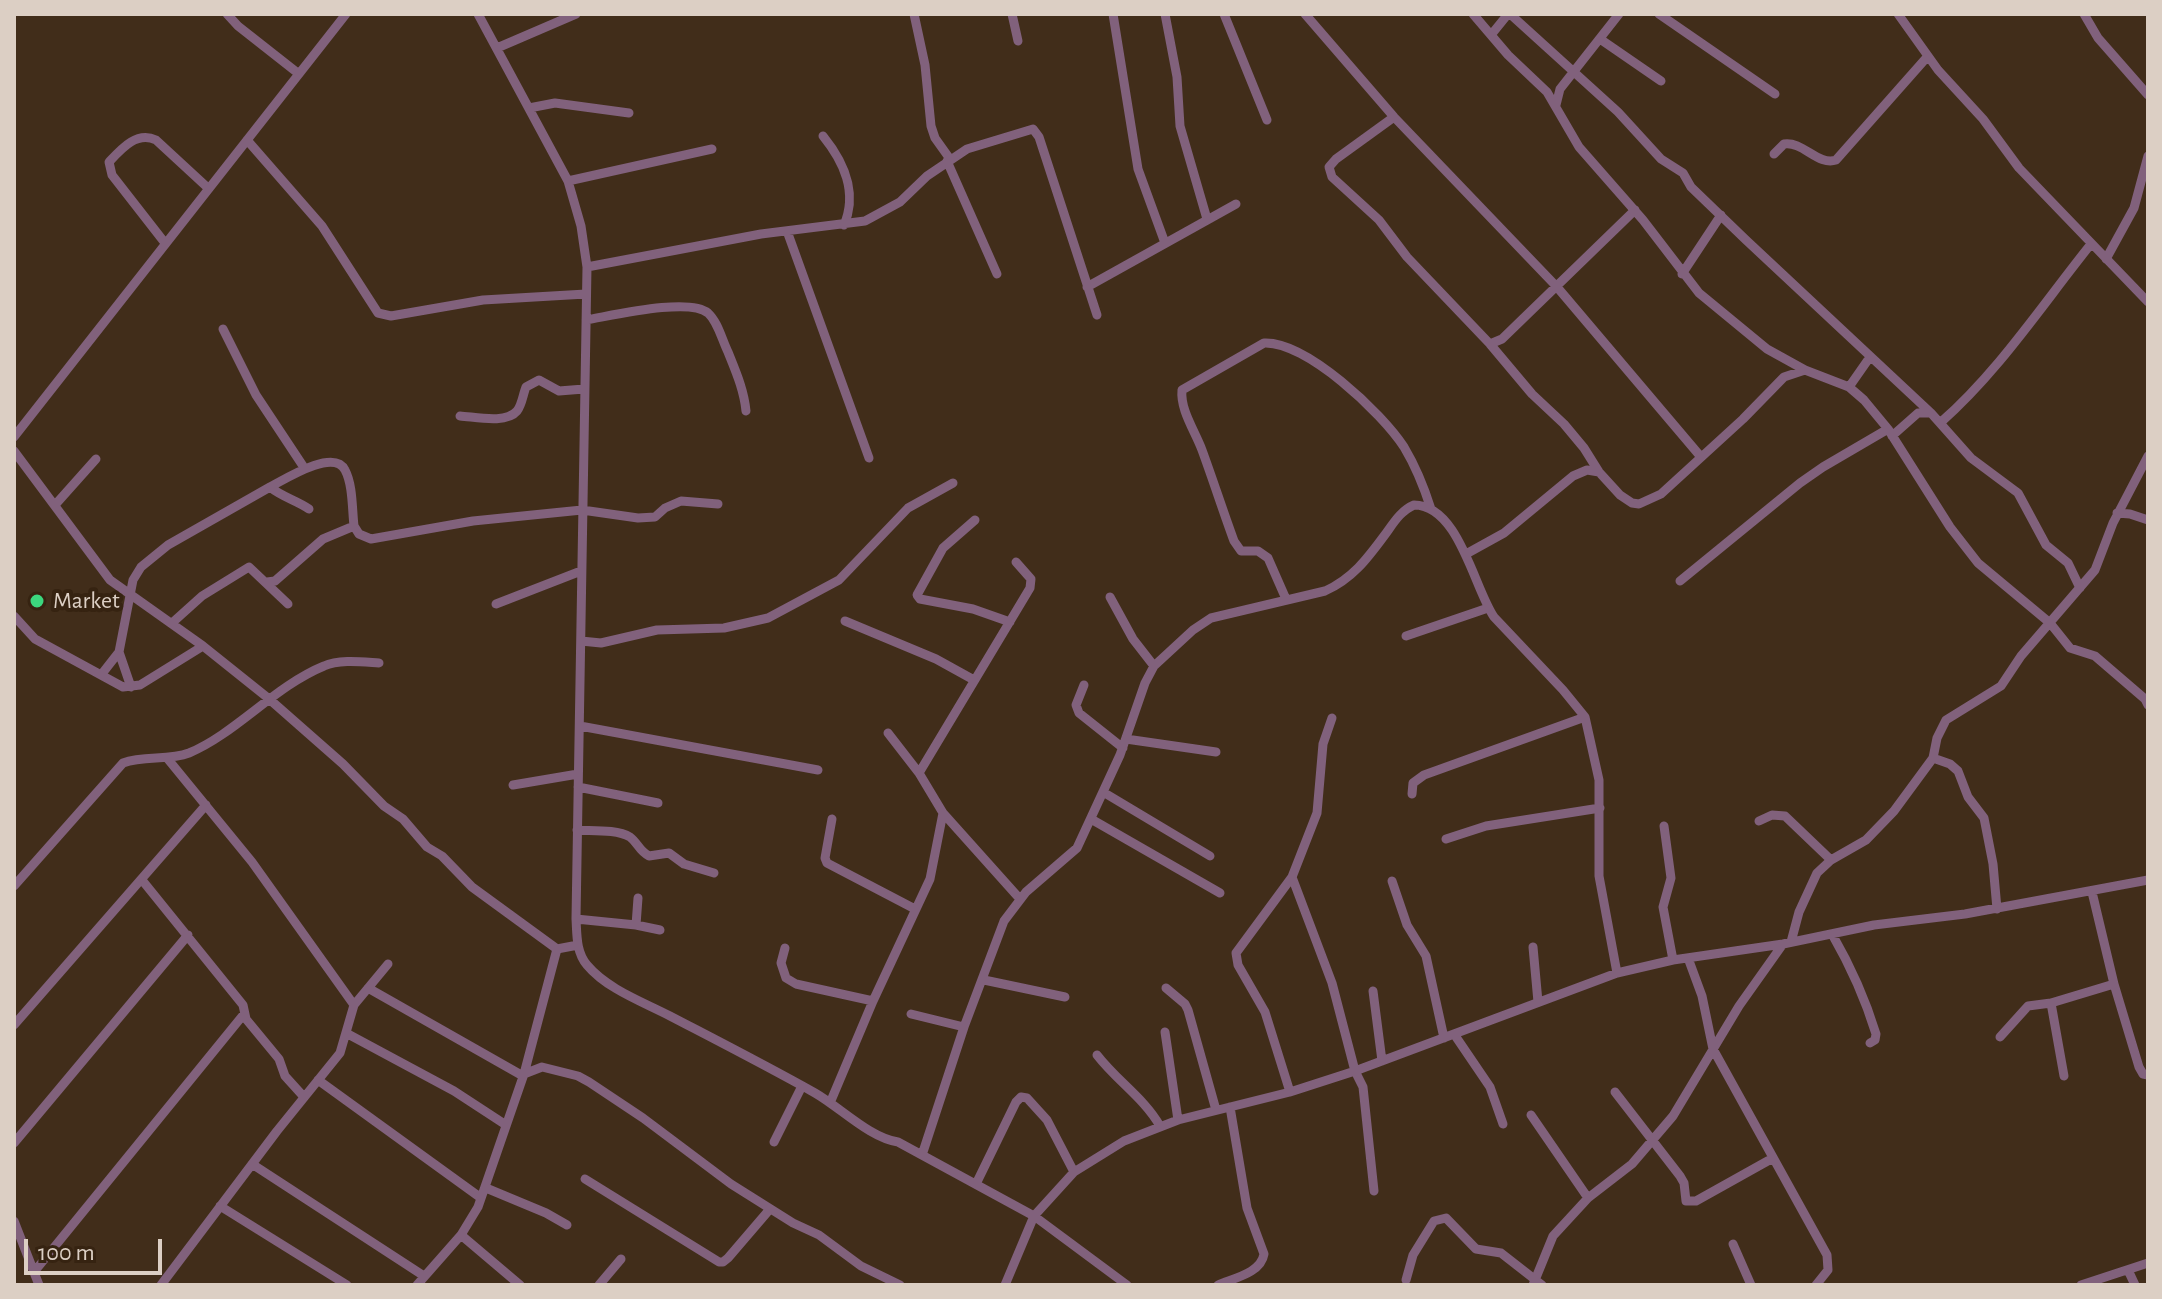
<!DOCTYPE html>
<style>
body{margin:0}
#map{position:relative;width:2162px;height:1299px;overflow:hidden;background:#412d1a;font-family:"Alegreya Sans",sans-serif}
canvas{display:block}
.frame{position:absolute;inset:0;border:16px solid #dccfc4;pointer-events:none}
.scale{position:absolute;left:24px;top:1239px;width:138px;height:36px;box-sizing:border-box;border:4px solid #dccfc4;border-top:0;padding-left:10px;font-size:24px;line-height:28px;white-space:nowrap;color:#dccfc4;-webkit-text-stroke:6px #362311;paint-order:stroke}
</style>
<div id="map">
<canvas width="2162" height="1299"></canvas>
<div class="frame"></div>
<div class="scale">100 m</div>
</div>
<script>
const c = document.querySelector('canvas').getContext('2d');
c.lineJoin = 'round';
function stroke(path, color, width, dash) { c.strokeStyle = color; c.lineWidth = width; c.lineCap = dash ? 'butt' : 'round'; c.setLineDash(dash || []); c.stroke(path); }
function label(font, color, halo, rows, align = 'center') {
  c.font = font + ' "Alegreya Sans",sans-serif'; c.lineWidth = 8; c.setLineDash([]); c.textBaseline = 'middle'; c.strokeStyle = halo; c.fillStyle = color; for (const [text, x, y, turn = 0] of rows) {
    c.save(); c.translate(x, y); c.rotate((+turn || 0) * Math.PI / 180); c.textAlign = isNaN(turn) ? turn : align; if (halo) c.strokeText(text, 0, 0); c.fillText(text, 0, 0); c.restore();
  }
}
const minor = new Path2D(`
 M227 14 238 26 299 74
 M478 14 568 181 581 226 587 267 576 919C577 935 576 952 587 965 607 989 643 1002 670 1016 718 1041 767 1066 815 1093 841 1108 870 1138 898 1142L1034 1216 1127 1285
 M914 14 925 65 931 126 935 138 950 159
 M1012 14 1018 41
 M1113 14 1138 169 1165 243
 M1165 14 1177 77 1180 126 1207 219
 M1224 14 1267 120
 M1305 14 1394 117 1557 287 1701 457
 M1473 14 1508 55 1547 92 1579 147 1643 220 1699 293 1767 349 1805 370 1849 387 1864 400 1888 429 1950 527 1978 563 2050 623 2070 648 2095 656 2145 699 2148 705
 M1510 14 1618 112 1661 159 1683 173 1691 187 1746 240 1931 413 1971 458 2018 493 2046 545 2068 563 2080 588
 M1659 14 1775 94
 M1898 14 1938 70 1983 119 2019 168 2148 302
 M2084 14 2098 38 2148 95
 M1491 35 1508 14
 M1600 39 1661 81
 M497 48 576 14
 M1556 105 1560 89 1619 14
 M529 108 555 103 629 113
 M1394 117 1336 159 1329 167 1332 177 1379 220 1407 257 1490 344 1532 394 1564 424 1584 448 1599 472 1620 495 1632 503 1639 504 1661 494 1743 419 1784 377 1805 370
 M823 136C844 162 858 192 844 225
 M247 140 322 226 378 313 391 316 483 300 586 294
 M1774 154 1784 144C1803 141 1818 166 1836 160L1928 56
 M947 161 997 274
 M568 181 712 149
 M787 231 869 458
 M165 243 112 175 109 162C122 148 137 131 156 140L208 188
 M2106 259 2134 208 2148 156
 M587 267 761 234 865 221 900 202 927 176 967 149 1033 129 1039 137 1097 315
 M1682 274 1721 215
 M1087 287 1236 204
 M586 320C611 316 689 297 708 313 718 322 722 340 728 352 736 372 744 390 746 411
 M223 329 256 395 305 469
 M1490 344 1502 339 1635 210
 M1849 387 1870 357
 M460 416C476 417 506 424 517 411 522 405 523 394 526 387L539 380 559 391 584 389
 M1940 423C1999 371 2042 305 2091 244
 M1892 436 1918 413H1931
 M14 437 346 14
 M14 451 110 580 203 646 268 698 343 764 384 806 403 819 427 847 442 856 472 887 557 949 578 945
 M270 487C285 479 334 448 345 470 353 485 352 509 354 526L359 534 371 539 473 521 582 510 638 518 655 517 665 508 681 501 718 504
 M55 505 96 459
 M2117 513 2130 514 2148 520
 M975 520 943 548 917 595 920 599 973 609 1010 622
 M1466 554 1504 533 1573 476 1587 470 1599 472
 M1680 581 1800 483 1823 467 1888 429
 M267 582 275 581 323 539 354 526
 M1110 597 1133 639 1154 666
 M1286 599 1268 558 1258 551H1241L1234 541C1223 511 1213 480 1202 450 1195 431 1180 410 1182 390L1264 343C1306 341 1382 413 1404 447 1416 467 1424 487 1431 509
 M496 604 581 571
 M14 616 35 639 123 687 140 685 203 646
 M845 621 936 659 974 680
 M172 623 202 596 249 567 288 604
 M1406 636 1488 608
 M581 641 601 643 657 630 724 628 768 618 839 580 908 508 953 483
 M119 652 131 687
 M101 675 119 652 133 580 141 567 168 545 270 487C282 497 296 500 309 509
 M1084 685 1076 705 1079 713 1123 748
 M580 726 818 770
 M888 733 919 773 943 813 1020 899
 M1126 739 1216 752
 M167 758 252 862 354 1005
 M1933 758 1950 764 1958 771 1968 797 1984 818 1993 864 1997 909
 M919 773 1030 588 1031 579 1016 562
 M513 785 578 774
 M578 787 658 803
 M1103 792 1210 856
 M1412 794 1413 783 1424 775 1585 717
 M832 819 825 858 827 863 915 909
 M1091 819 1220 893
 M1759 821 1772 815 1785 816 1831 860
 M1664 826 1671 878 1663 907 1673 960
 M577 830C592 831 617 829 630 837 638 843 639 851 649 856L669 853 684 864 714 873
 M1446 839 1486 826 1600 808
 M1292 877 1332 983 1355 1071 1363 1087 1374 1191
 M142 880 243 1005 246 1019 279 1059 285 1076 304 1097
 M1392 881 1407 925 1426 956 1444 1038
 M14 886 123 763C144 755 168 761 189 753 235 734 275 686 324 666 339 659 363 662 379 663
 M2092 892 2114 984 2139 1067 2143 1074 2148 1075
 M576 919 636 925 660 930
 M636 925 638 898
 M1832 934C1851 967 1865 998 1876 1034L1875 1040 1870 1043
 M1791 942 1799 912 1817 873 1831 860 1866 840 1894 811 1933 758 1937 738 1946 720 2001 686 2021 656 2095 570 2113 523 2148 456
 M1533 947 1538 1002
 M785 948 781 963 786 978 796 984 873 1001
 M1688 958 1702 996 1713 1049 1827 1255 1828 1270 1816 1285
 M984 980 1065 997
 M368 988 523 1076
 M1166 988 1185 1004 1188 1010 1216 1110
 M1373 991 1382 1061
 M2051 1003 2064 1076
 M911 1014 964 1027
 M14 1025 206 805
 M1165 1032 1178 1120
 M346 1033 454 1091 506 1125
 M1454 1034 1490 1087 1503 1124
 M2000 1037 2028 1006 2051 1003 2114 984
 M1097 1055C1117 1081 1144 1098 1160 1126
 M524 1074 542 1067 578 1076 589 1082 643 1118 731 1184 793 1223 819 1235 861 1266 900 1285
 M318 1080 481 1198
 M1290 1092 1265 1012 1238 965 1236 953 1292 877 1317 813 1323 744 1332 718
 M1615 1092 1680 1176 1684 1183 1686 1201H1696L1773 1158
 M830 1103 873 1001 930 879 943 813
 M1531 1115 1588 1198
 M774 1142 802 1086
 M14 1143 188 935
 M922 1155 964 1027 1004 921 1026 892 1077 848 1120 755 1145 683 1154 666 1193 630 1211 618 1325 591C1352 579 1367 559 1384 536 1393 524 1400 511 1414 505 1459 505 1474 588 1494 617L1563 690 1585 717 1599 780V876L1617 973
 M252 1164 424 1276
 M585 1179 719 1262H723L728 1258 770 1209
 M976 1184 1016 1102 1021 1097 1027 1098 1047 1120 1074 1172
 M486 1188 546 1213 567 1225
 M220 1206 347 1285
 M14 1221 39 1285
 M461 1235 520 1285
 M1733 1244 1751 1285
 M2128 1270 2135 1285
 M34 1272 244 1014
 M1406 1280 1413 1255 1434 1221 1446 1218 1476 1249 1501 1253 1542 1285
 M161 1285 277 1131 340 1053 354 1005 388 964
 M417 1285 461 1235 478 1207 524 1074 557 949
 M599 1285 621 1259
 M1005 1285 1034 1216 1074 1172 1124 1141 1178 1120 1290 1092 1355 1071 1617 973 1673 960 1783 944 1874 925 1965 914 2148 880
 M1218 1285C1234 1278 1261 1273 1264 1254L1247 1208 1230 1107
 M1533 1285 1553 1236 1588 1198 1632 1164 1673 1116 1739 1006 1783 944
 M2081 1285 2148 1263`);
const markers = [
 [37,601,8,"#3cd77e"]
];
const poiNames = [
 ["Market",53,601]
];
stroke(minor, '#81617c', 9);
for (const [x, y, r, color] of markers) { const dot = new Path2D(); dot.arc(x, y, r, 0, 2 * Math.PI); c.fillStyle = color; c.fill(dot); stroke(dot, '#362311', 3); }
label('24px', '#dccfc4', '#362311', poiNames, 'left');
</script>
